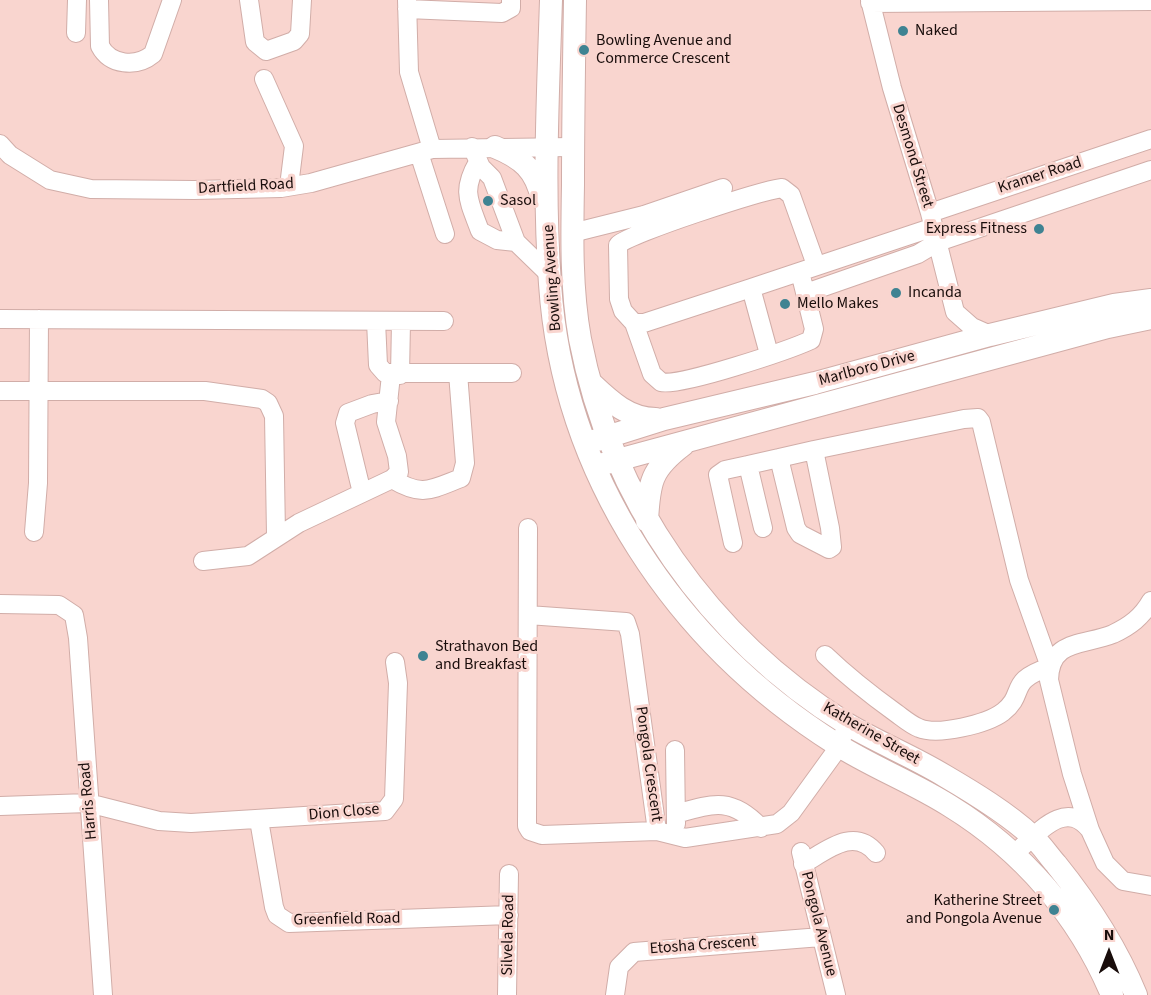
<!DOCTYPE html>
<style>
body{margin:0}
#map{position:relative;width:1151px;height:995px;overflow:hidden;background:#f9d5cf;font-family:"Source Sans 3",sans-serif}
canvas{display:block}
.north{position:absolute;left:1079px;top:923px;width:60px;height:60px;-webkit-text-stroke:4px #f9d5cf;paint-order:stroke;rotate:0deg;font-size:16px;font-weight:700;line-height:24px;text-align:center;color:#190d0b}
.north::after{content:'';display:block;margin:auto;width:21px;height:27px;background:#190d0b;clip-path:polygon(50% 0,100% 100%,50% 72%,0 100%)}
</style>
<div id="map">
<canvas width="1151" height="995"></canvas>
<div class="north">N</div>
</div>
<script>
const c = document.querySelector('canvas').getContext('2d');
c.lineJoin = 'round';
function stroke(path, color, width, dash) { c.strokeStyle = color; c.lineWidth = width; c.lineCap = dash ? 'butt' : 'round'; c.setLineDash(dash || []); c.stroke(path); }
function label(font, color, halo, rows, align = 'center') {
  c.font = font + ' "Source Sans 3",sans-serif'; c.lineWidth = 6; c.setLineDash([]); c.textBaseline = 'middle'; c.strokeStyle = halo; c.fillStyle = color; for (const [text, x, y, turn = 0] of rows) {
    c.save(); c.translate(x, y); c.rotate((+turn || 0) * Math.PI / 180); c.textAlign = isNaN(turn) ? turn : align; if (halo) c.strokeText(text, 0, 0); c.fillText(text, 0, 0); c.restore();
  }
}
const minor = new Path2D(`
 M99 0 100 46C110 65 136 68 153 54L172 0
 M249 0 255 42 266 51 294 41 300 34 302 0
 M407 0 409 72 432 149
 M870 0 892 88 930 213 955 312 972 327 990 335
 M870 3 1151 1
 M407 9 502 13 511 8V0
 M76 33 77 0
 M264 79 294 146 289 186
 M0 144 10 155 50 180 91 189 194 190 281 188 311 183 432 149 572 147
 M472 147 481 167 492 178 516 242 549 274
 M419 153 445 234
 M478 162C461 191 469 201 480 231L497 240 516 242
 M930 213 1151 139
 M572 233 644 215 723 188
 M751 288 644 323H634L623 311 619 299 618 245C630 233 760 191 782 188L791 195 816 265
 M806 293 918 254 938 242 1151 170
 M0 319 444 321
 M376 321 378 365 385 373H512
 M634 323 652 374 661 382C680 387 789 350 811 340L814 329 800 272
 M769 354 751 288 934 227
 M400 375 401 322
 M0 391H205L262 399 268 403 274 416 276 535
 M779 458 814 450
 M392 479C422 497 430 490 461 478L465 463 458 373
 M362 493 345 423 348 413 372 404 389 401
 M528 528 527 826 530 831 542 835 657 831
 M763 528 748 465 779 458 796 528 800 534 829 549 832 547 830 528 814 450 964 419 978 418 981 422 1019 580 1050 667C1006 681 1027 693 1003 712 987 724 938 736 919 728 911 725 903 718 896 713 871 695 848 677 825 655
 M34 532 38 483 39 319
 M733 543 718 475 725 470 748 465
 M203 561 248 556 299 523 392 479 399 472 397 456 386 422 391 375
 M1151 601C1142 617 1130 626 1113 634 1083 646 1050 639 1049 680L1072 774 1090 830 1105 863 1123 881 1151 886
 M0 604 59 605 74 615 78 638 103 995
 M528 615 626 622 630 634 657 831 685 838 777 824 791 813 833 755 844 733
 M675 750 676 824
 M0 806 88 803 159 821 191 823 385 811 394 799 398 683 395 662
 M676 814C714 803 732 797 761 828
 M259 820 274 907 277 915 289 923 509 915
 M801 852 836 995
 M1014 854C1036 836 1064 797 1090 830
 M803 864C826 851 854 826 876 853
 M507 995 509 874
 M615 995 619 967 634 952 821 937`);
const major = new Path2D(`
 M551 0C548 94 543 190 550 284 563 476 676 643 836 744 872 767 914 783 950 806 1023 851 1079 916 1112 995
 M575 0C574 62 573 124 573 185 572 236 571 289 580 339 611 500 709 638 847 724 879 743 914 757 945 776 974 793 1007 813 1032 836 1041 844 1048 855 1056 864 1089 905 1116 946 1136 995
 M495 147C522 158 536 170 542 199
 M592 384C611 402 629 419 656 419
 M594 441 664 419 815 383 990 335 1114 305 1151 300
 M603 464 1108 327 1151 318
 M647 521C649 482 651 469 683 445`);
const markers = [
 [903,31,6,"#3f8392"],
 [584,50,6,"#3f8392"],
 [488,201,6,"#3f8392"],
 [1039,229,6,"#3f8392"],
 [896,293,6,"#3f8392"],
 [785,304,6,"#3f8392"],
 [423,656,6,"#3f8392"],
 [1054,910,6,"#3f8392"]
];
const poiNames = [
 ["Naked",915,31],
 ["Bowling Avenue and",596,41],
 ["Commerce Crescent",596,59],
 ["Sasol",500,201],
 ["Express Fitness",1027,229,"right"],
 ["Incanda",908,293],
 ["Mello Makes",797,304],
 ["Strathavon Bed",435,647],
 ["and Breakfast",435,665],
 ["Katherine Street",1042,901,"right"],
 ["and Pongola Avenue",1042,919,"right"]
];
const streetNames = [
 ["Desmond Street",912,156,73],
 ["Kramer Road",1040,176,-18],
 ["Dartfield Road",246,187,-3],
 ["Bowling Avenue",553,278,-94],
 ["Marlboro Drive",867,369,-15],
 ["Katherine Street",871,734,30],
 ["Pongola Crescent",648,764,82],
 ["Harris Road",89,801,-95],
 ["Dion Close",344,813,-5],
 ["Greenfield Road",347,920,-1],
 ["Pongola Avenue",818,924,76],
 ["Silvela Road",509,935,-89],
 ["Etosha Crescent",703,946,-4]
];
stroke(minor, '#d1ada8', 20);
stroke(major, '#d1ada8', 24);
stroke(minor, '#fff', 18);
stroke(major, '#fff', 22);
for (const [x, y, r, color] of markers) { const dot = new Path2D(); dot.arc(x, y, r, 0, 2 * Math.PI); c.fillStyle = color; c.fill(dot); stroke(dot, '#f9d5cf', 2); }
label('16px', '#190d0b', '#f9d5cf', poiNames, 'left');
label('16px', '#190d0b', '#f9d5cf', streetNames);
</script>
